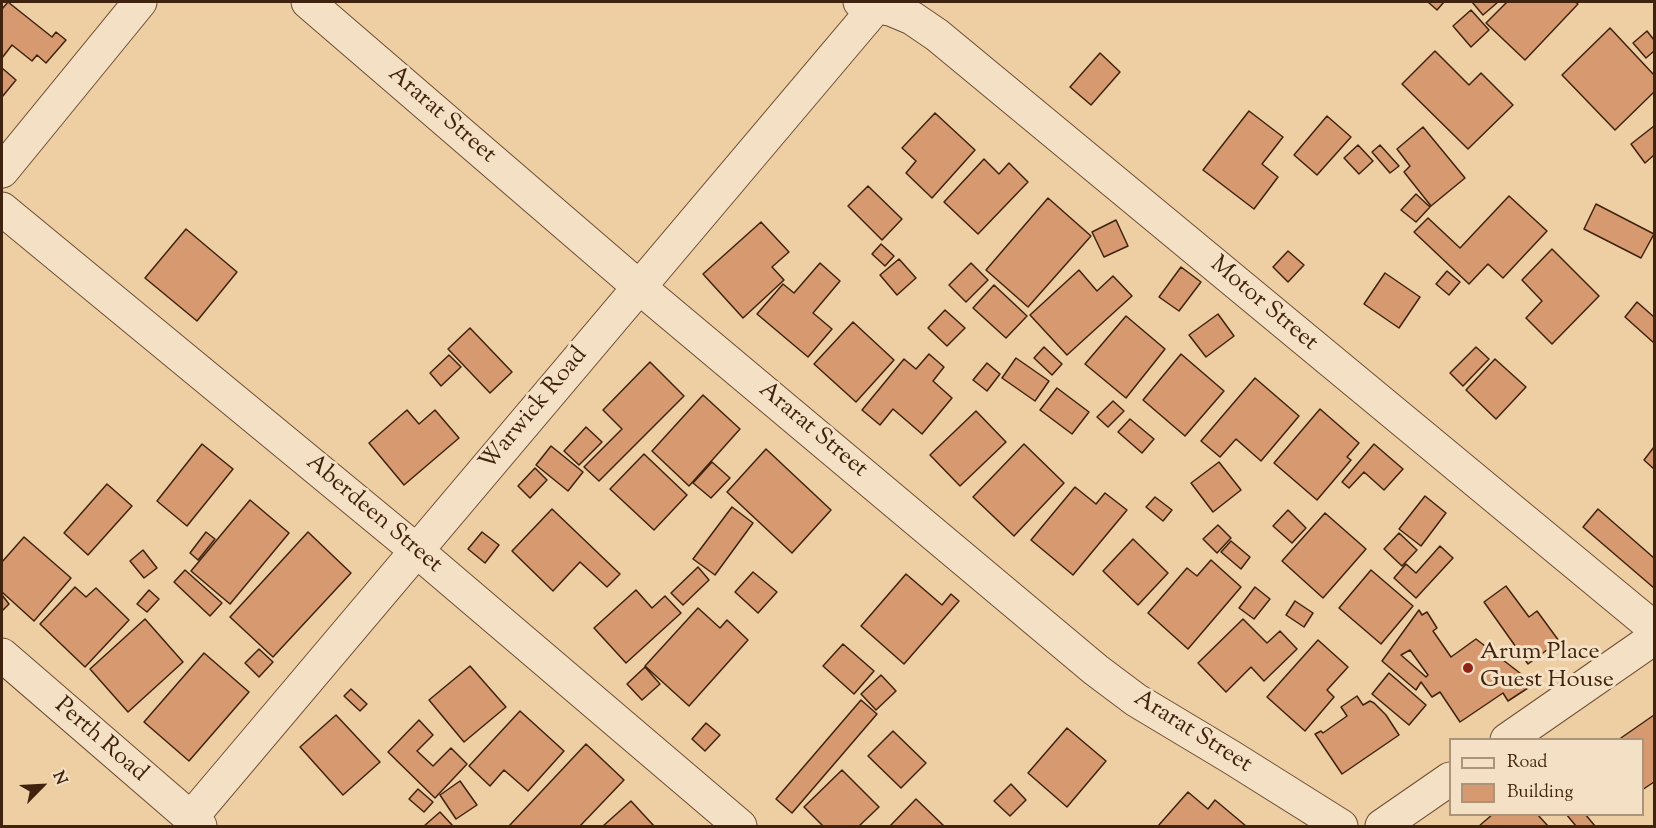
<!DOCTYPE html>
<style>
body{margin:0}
#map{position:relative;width:1656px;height:828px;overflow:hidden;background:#eecfa4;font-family:"Sorts Mill Goudy",serif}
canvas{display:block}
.frame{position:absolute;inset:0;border:3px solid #40230e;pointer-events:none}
.legend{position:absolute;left:1449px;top:738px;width:195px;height:78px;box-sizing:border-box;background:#f4e0c4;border:2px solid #ac947b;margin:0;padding:8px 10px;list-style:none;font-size:18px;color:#40230e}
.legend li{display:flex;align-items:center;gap:12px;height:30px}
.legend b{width:30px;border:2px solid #ac947b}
.north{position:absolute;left:12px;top:756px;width:60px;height:60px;-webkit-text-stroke:4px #f4e0c4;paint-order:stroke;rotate:66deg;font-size:16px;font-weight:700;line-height:24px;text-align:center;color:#40230e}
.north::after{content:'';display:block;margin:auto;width:21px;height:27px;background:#40230e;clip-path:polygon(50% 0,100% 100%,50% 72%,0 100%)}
</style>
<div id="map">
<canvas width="1656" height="828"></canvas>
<div class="frame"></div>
<ul class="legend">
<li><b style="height:8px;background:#f4e0c4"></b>Road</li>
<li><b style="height:16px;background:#d69970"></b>Building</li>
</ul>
<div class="north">N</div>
</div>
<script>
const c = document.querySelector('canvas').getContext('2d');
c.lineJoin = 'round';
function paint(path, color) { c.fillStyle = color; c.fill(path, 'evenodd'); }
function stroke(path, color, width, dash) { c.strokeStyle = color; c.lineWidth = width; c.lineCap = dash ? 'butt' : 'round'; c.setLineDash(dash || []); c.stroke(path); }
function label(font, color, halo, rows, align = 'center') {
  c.font = font + ' "Sorts Mill Goudy",serif'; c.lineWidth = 6; c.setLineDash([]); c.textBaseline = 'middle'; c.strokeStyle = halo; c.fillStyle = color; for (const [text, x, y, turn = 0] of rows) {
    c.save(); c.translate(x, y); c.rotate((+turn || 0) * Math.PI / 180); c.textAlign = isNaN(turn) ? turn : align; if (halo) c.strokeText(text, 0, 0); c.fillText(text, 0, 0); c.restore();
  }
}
const building = new Path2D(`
 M8 2 52 37 56 32 66 40 46 63 37 55 32 61 12 45 2 58V9Z
 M1428 2H1444L1437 10Z
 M1472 2H1498L1483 15Z
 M1507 2H1575L1578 4 1525 60 1486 23Z
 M1471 10 1489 30 1471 47 1453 26Z
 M1610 28 1654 75V92L1615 130 1562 75Z
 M1647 31 1654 40V51L1646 58 1633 43Z
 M1435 51 1469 85 1481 73 1513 105 1468 149 1402 84Z
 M1100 53 1120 72 1091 105 1070 87Z
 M2 68 16 80 2 97Z
 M1249 111 1283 137 1262 164 1278 177 1254 209 1203 170Z
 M935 113 975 150 932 198 906 173 916 161 902 148Z
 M1327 116 1351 137 1317 175 1294 155Z
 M1654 126V155L1645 163 1631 144Z
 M1423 127 1465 178 1431 206 1404 172 1410 166 1397 149Z
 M1358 145 1373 161 1359 174 1344 158Z
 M1380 145 1399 166 1390 173 1372 152Z
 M984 159 999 174 1009 163 1028 182 978 234 944 202Z
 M868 186 902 219 882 240 848 206Z
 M1416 194 1430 207 1416 222 1401 210Z
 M1509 196 1547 231 1503 278 1488 264 1469 284 1414 232 1428 218 1460 248Z
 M1048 198 1091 236 1028 307 986 270Z
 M1596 204 1654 234 1641 258 1584 229Z
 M1116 220 1128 246 1104 257 1092 232Z
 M761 222 789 252 772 267 784 280 743 318 703 274Z
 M186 229 237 272 197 321 145 278Z
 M881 244 894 256 885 266 872 254Z
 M1552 249 1599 296 1552 344 1526 318 1542 301 1522 280Z
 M1288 251 1304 265 1288 282 1273 267Z
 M899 259 916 278 897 295 880 275Z
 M820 263 840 281 813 313 832 329 808 357 757 314 783 284 794 293Z
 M971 263 988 280 966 302 949 285Z
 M1181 267 1201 282 1179 311 1159 297Z
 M1079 270 1097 291 1113 276 1132 296 1067 355 1030 315Z
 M1447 271 1460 282 1449 295 1436 284Z
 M1385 273 1420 297 1399 328 1364 304Z
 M994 285 1027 316 1006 338 973 308Z
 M1637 302 1654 317V343L1625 317Z
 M945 310 965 328 947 346 928 328Z
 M1218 314 1234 336 1206 357 1189 335Z
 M1126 316 1165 349 1126 398 1085 364Z
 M853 322 894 360 856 402 814 364Z
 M470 328 512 372 490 393 448 349Z
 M1044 347 1062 364 1052 375 1034 358Z
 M1476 347 1489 359 1463 386 1450 373Z
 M929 354 944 367 933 381 952 398 922 434 893 409 880 425 862 410 904 359 916 369Z
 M1181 354 1224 391 1185 436 1143 400Z
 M449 355 461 367 441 386 430 373Z
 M1016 358 1049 381 1035 401 1002 378Z
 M1495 359 1526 387 1496 419 1466 390Z
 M650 362 684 396 599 481 584 467 622 429 603 410Z
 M987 363 1000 374 987 391 973 380Z
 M1255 378 1299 416 1261 461 1236 439 1220 457 1201 441Z
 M1057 388 1089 412 1072 434 1040 410Z
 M703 395 740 429 689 486 652 451Z
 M1113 401 1124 411 1108 427 1097 417Z
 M1320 409 1359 443 1347 457 1351 460 1317 500 1274 463Z
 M407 410 419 424 435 410 459 438 404 485 369 443Z
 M976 411 1006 442 960 486 930 455Z
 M1130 419 1154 439 1142 453 1118 432Z
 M586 427 602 442 579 465 564 451Z
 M202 444 233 469 187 526 157 501Z
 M1024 444 1064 483 1014 536 973 497Z
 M1374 444 1403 469 1384 490 1364 472 1349 488 1342 482Z
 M551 446 583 472 568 491 536 465Z
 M1654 447V469L1644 460Z
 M766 449 831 510 792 553 727 492Z
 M644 454 687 495 654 530 610 489Z
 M712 462 730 478 711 498 693 483Z
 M1219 462 1241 490 1213 512 1191 483Z
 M535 468 547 480 530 498 518 486Z
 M107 484 132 506 88 555 64 533Z
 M1075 487 1096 504 1105 493 1127 510 1073 575 1031 540Z
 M1425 496 1446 513 1421 546 1399 529Z
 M1155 497 1172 510 1163 521 1146 507Z
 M250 500 289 533 230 604 191 571Z
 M732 507 753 523 715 575 693 559Z
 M552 509 620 574 607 587 580 562 553 591 512 551Z
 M1598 509 1654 558V588L1583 527Z
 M1288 510 1306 528 1292 543 1273 526Z
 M1325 513 1366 549 1323 598 1282 561Z
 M1218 525 1231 538 1217 553 1203 539Z
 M206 532 215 539 198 560 190 553Z
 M308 532 351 573 273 657 230 617Z
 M482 532 499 545 485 563 468 549Z
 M1399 533 1417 550 1402 566 1384 549Z
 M24 537 71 578 34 621 2 592V562Z
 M1133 539 1168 573 1138 605 1103 571Z
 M1231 541 1250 557 1241 569 1221 552Z
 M1440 546 1453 558 1416 598 1394 578 1406 564 1416 573Z
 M143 550 157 568 144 578 130 561Z
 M1211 560 1241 587 1188 649 1148 613 1187 568 1197 576Z
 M698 567 709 580 683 605 671 593Z
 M185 570 222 603 210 616 174 582Z
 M1371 570 1413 606 1381 644 1339 608Z
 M753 572 777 592 758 613 735 592Z
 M906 574 942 605 951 594 959 601 904 664 861 626Z
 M1506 586 1529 617 1537 611 1559 641 1528 664 1484 602Z
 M75 587 86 597 96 588 129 620 85 667 40 624Z
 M1255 587 1270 599 1254 619 1239 608Z
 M149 590 159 599 147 612 137 604Z
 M636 590 652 608 665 596 681 613 626 663 594 628Z
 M2 595 9 604 2 611Z
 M1295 601 1313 613 1304 627 1286 615Z
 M698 608 720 628 727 620 748 640 689 706 645 666Z
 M1419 610 1422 615 1427 612 1437 628 1433 631 1451 657 1476 639 1534 684 1508 701 1503 693 1460 722 1440 692 1432 697 1421 682 1416 690 1382 661ZM1410 650 1428 675 1426 677 1401 655Z
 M145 619 183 662 128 712 90 669Z
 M1243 619 1267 643 1280 631 1297 649 1264 681 1251 667 1226 692 1198 663Z
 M1318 640 1348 667 1327 690 1334 697 1305 731 1267 697Z
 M843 644 874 671 854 694 823 666Z
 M259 649 273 662 259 677 245 663Z
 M204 653 249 692 189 761 144 722Z
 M470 666 506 707 464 742 429 700Z
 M645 667 660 684 642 700 627 684Z
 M1389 673 1426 705 1409 725 1372 694Z
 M881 675 896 691 876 710 861 694Z
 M351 689 367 704 360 711 344 696Z
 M1357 696 1363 705 1370 701 1374 703 1386 715 1399 735 1342 774 1315 734 1321 731 1323 733 1347 716 1341 707Z
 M861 700 877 714 792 813 776 799Z
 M520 711 564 751 528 791 504 770 490 786 469 766Z
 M336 715 380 762 343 795 300 747Z
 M1654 715V782L1642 790V740H1618Z
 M419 720 433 735 417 751 433 766 451 748 467 764 435 798 388 752Z
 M706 723 720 735 705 751 692 739Z
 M1067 728 1106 761 1067 807 1028 773Z
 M893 731 926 763 901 788 868 756Z
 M586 744 624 780 580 826H509Z
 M842 770 879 807 859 826H823L804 807Z
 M460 781 477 805 456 819 440 795Z
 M1011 784 1026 800 1010 816 994 801Z
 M418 789 433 802 424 812 409 799Z
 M1188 792 1208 809 1215 800 1246 826H1158Z
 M916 799 944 826H890Z
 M631 801 654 826H603Z
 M440 812 453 826H424Z
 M1493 814H1537L1548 826H1479Z
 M1566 814H1585L1595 826H1576Z`);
const street = new Path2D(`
 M308 2 639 287 1096 670 1136 700 1231 757 1341 826
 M860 2 893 10 912 18 937 35 1654 628
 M2 171 140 2
 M2 209 417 551 740 826
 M2 655 200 826
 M1507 740 1654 638
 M190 819 880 2
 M1382 826 1450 779`);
const markers = [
 [1468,668,6,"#8f2418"]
];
const streetNames = [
 ["Ararat Street",441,116,41],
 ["Motor Street",1263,305,40],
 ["Warwick Road",535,410,-50],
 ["Ararat Street",812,431,40],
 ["Aberdeen Street",373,515,40],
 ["Ararat Street",1192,733,32],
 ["Perth Road",100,741,41]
];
const poiNames = [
 ["Arum Place",1480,654],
 ["Guest House",1480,682]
];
paint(building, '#d69970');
stroke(building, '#40230e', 1.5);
stroke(street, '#6c4e34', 35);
stroke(street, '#f4e0c4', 33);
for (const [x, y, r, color] of markers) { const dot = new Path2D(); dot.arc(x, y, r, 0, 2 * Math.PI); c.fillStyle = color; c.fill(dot); stroke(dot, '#f4e0c4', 2); }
label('24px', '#40230e', '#f4e0c4', streetNames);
label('24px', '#40230e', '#f4e0c4', poiNames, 'left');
</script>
